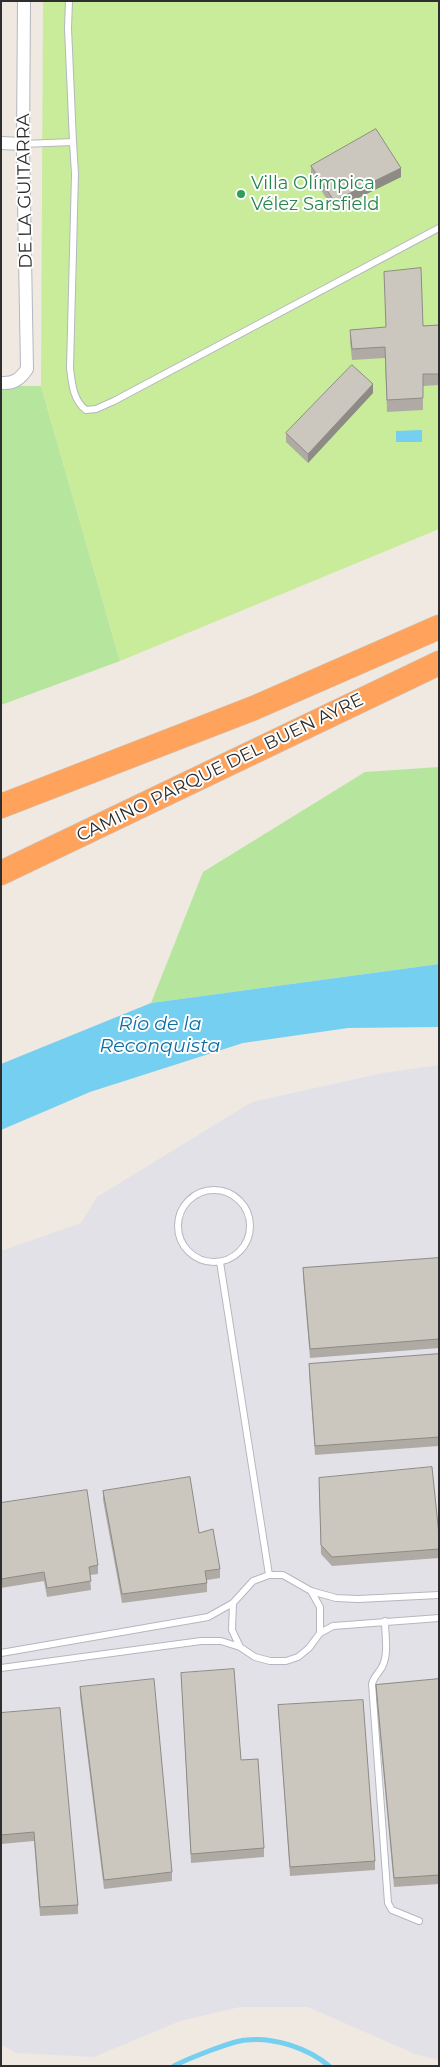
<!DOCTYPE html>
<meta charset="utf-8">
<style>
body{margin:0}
#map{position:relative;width:440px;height:2067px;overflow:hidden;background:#efe9e1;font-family:Montserrat,sans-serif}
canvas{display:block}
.frame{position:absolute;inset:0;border:2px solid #2e2e2e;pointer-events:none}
</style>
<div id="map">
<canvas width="440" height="2067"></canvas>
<div class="frame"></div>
</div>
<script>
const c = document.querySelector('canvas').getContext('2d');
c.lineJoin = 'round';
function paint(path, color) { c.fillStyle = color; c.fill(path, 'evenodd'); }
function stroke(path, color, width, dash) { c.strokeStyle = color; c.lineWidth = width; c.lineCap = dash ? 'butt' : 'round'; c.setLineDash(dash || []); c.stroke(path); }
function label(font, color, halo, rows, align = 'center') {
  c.font = font + ' Montserrat,sans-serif'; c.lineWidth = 4; c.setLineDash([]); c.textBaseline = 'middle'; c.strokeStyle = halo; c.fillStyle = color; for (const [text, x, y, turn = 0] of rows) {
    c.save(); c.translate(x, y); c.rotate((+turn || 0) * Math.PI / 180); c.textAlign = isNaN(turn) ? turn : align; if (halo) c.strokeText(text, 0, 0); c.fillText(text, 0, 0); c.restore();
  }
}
const industrial = new Path2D(`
 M439 1065V2060L415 2054 308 2007H240L180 2021 94 2057 17 2053 1 2045V1251L81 1223 97 1197 252 1102 383 1073Z`);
const green = new Path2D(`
 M1 386H41L120 661 1 705Z
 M439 767V964L151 1003 203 872 365 772Z`);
const pitch = new Path2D(`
 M43 1H439V529L120 661 41 386Z`);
const water = new Path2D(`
 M422 430V442H396V431Z
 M439 964V1027L348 1028 243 1043 90 1092 1 1130V1064L151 1003Z`);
const stream = new Path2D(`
 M174 2066C187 2059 232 2041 246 2040 274 2037 308 2048 329 2066`);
const lane = new Path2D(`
 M69 1 68 28 73 142
 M23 144 73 142 75 174 70 368C72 384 73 400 86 410L96 409 114 401 439 228
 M178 1226a36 36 0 1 1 72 0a36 36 0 1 1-72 0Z
 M220 1262 269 1575
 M311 1591 320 1607V1633
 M233 1603 232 1630 240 1647
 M385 1621C385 1635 389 1654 382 1667 379 1673 374 1676 372 1684L388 1903 392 1910 419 1921
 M1 1653 208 1617 233 1603 253 1581 269 1575H283L311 1591 336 1598 358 1599 439 1595
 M1 1668 201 1641H221L240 1647 255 1657 270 1661H286L298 1657 309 1648 320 1633 333 1626 439 1618`);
const street = new Path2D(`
 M1 143 23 144
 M1 383C14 384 20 379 27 369L23 144 24 1`);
const highway = new Path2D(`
 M1 806 254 708 439 627
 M1 873 439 663`);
const wall = new Path2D(`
 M311 166 401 177 334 210 311 175Z
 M439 325V385L423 386V410L387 412 385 358 352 360 350 341V330Z
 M373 393 308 463 286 442V433Z
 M439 1258V1348L310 1358 303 1277V1268Z
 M439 1354V1446L315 1455 309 1373V1364Z
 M319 1487 439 1535V1558L332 1566 321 1554Z
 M103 1491 199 1533 220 1569V1578L207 1580V1592L122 1603 103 1500Z
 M1 1503 98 1565V1574L90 1575 91 1590 47 1597 44 1581 1 1588Z
 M181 1673 241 1760 264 1848V1857L191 1863Z
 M439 1679V1884L394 1887 376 1694V1685Z
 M80 1687 172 1872V1881L104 1889 80 1696Z
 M278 1705 375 1861V1870L290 1876Z
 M1 1713 78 1905V1914L40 1916 34 1841 1 1844Z`);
const shadedWall = new Path2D(`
 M401 168V177L334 210V201Z
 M373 384V393L308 463V454Z`);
const building = new Path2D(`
 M376 129 401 168 334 201 311 166Z
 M421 268 423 326 439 325V374H423V398L387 400 385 347 352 349 350 330 386 327 384 272Z
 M352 365 373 384 308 454 286 433Z
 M439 1258V1339L310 1349 303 1268Z
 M439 1354V1437L315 1446 309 1364Z
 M432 1467 439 1535V1549L332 1557 321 1545 319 1478Z
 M190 1477 199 1533 213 1529 220 1569 205 1571 207 1583 122 1594 103 1491Z
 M87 1490 98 1565 89 1567 91 1581 47 1588 44 1572 1 1579V1503Z
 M234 1669 241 1760 258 1759 264 1848 191 1854 181 1673Z
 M154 1679 172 1872 104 1880 80 1687Z
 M439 1679V1875L394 1878 376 1685Z
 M363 1700 375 1861 290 1867 278 1705Z
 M60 1708 78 1905 40 1907 34 1832 1 1835V1713Z`);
const markers = [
 [241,194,5,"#2e9e5b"]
];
const leisureNames = [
 ["Villa Olímpica",251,184],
 ["Vélez Sarsfield",251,205]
];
const streetNames = [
 ["DE LA GUITARRA",25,191,-91],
 ["CAMINO PARQUE DEL BUEN AYRE",220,768,-26]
];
const waterNames = [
 ["Río de la",160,1024],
 ["Reconquista",160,1046]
];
paint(industrial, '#e3e1e8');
paint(green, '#b6e59e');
paint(pitch, '#c9ec9a');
paint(water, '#75cff0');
stroke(stream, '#75cff0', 5);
stroke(lane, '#b4b7c1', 8);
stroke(street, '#b4b7c1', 14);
stroke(highway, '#c9c9c9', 25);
stroke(lane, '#fff', 6);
stroke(street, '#fff', 12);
stroke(highway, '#ffa35c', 24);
paint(wall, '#afaba4');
paint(shadedWall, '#8e8b86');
paint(building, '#cbc7bf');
stroke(building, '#8e8b86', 1);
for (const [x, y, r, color] of markers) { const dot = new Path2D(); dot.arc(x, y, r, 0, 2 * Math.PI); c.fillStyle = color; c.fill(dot); stroke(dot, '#fff', 2); }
label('18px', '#27864d', '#fff', leisureNames, 'left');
label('18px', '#2e2e2e', '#fff', streetNames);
label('italic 19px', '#0d6fa3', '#fff', waterNames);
</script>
